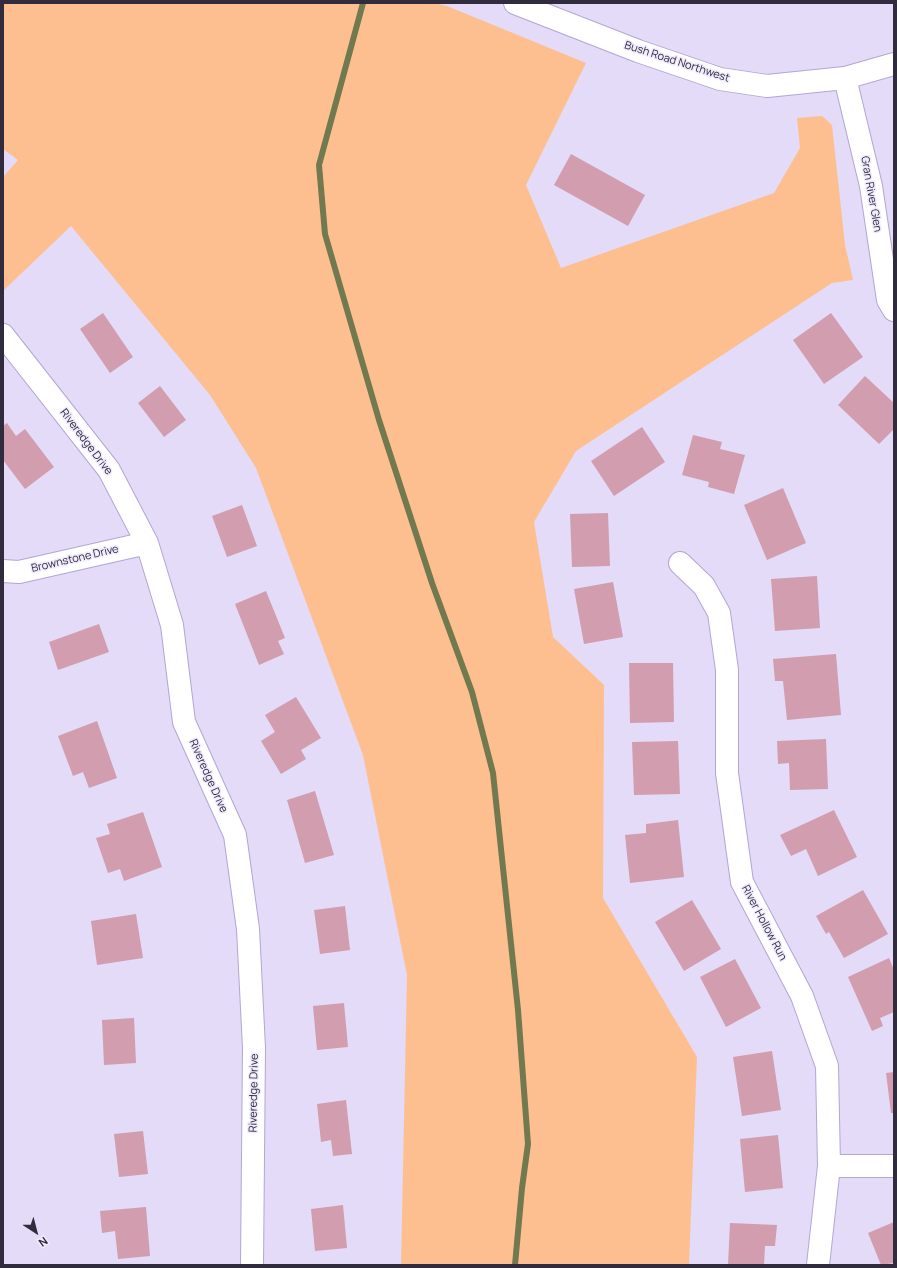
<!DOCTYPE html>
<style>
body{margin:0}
#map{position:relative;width:897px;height:1268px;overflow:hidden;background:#e3dbf7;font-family:Manrope,sans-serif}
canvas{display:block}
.frame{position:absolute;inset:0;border:4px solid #302b3d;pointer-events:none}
.north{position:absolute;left:16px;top:1212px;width:40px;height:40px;-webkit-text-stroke:3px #efeafd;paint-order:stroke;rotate:144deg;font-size:11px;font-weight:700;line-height:16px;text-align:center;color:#302b3d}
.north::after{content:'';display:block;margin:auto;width:14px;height:18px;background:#302b3d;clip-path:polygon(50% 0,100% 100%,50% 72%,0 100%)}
</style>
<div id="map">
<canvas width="897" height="1268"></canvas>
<div class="frame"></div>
<div class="north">N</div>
</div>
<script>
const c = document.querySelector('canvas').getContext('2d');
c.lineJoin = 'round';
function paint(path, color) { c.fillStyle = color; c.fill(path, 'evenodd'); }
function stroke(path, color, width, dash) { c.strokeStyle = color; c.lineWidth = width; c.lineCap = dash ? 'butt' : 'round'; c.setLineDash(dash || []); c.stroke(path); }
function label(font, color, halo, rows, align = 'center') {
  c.font = font + ' Manrope,sans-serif'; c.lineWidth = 3; c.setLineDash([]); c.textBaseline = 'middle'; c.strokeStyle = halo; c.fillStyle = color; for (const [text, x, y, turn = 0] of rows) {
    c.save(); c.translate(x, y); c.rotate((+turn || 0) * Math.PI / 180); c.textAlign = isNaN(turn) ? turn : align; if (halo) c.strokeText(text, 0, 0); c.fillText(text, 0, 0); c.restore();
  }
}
const green = new Path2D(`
 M3 3H434L447 6 586 63 526 185 561 268 774 193 800 148 797 118 822 116 832 125 845 245 853 280 832 283 576 451 534 522 553 637 604 685 603 898 697 1057 689 1265H401L407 975 363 755 256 468 210 395 71 226 3 291V177L18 160 3 149Z`);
const stream = new Path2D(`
 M363 3 319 165 325 234 379 420 432 583 472 692 493 773 518 1010 528 1144 522 1188 515 1265`);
const building = new Path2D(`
 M571 154 645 195 628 226 554 185Z
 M103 313 133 357 110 373 80 329Z
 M831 313 863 357 824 384 793 340Z
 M865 376 894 403V429L879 444 838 405Z
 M160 386 186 420 164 437 138 403Z
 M7 423 16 436 25 429 54 467 25 489 3 460V426Z
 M642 427 665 462 614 496 591 461Z
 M693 435 722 442 720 449 745 455 734 494 708 487 709 482 682 475Z
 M783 488 806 543 767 560 744 505Z
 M242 505 257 546 227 557 212 516Z
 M608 513 610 566 572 567 570 514Z
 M817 576 820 628 775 631 771 579Z
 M613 582 623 637 584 644 574 589Z
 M266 591 285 638 278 641 284 654 259 665 235 604Z
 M99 624 109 652 58 670 49 642Z
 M836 654 841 715 787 720 783 681H775L773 659Z
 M629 663H673L674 722 630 723Z
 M296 697 321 738 301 750 306 759 281 774 261 741 275 732 265 715Z
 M97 721 117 778 89 788 83 772 73 776 58 736Z
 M826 739 828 789 790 790 789 763 778 764 777 741Z
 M678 741 680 794 634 795 632 742Z
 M315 791 334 855 305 863 287 800Z
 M834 810 857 857 818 876 806 849 791 856 780 835Z
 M143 812 162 867 124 881 120 869 108 873 96 838 110 834 107 824Z
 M678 820 684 877 630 883 625 835 646 833V824Z
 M863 890 888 934 844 958 829 932 826 934 816 916Z
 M692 900 721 949 684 971 655 922Z
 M345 906 350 950 320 954 314 910Z
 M136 914 143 958 97 965 91 921Z
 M889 958 894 970V1012L880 1018 883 1026 872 1031 848 977Z
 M735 959 761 1008 726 1027 700 977Z
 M344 1003 348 1047 317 1050 313 1006Z
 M134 1018 136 1063 104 1065 102 1020Z
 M772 1051 781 1110 742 1116 733 1057Z
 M894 1072V1113H891L886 1073Z
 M346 1100 352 1154 333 1156 331 1140 321 1142 317 1104Z
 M143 1131 148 1174 119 1177 114 1134Z
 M778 1135 783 1188 745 1192 740 1139Z
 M343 1205 347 1248 315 1251 311 1209Z
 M146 1207 150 1256 118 1259 115 1231 102 1233 100 1211Z
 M894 1222V1263L881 1265 868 1233Z
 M730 1223 777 1225 775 1246H765L764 1265H728Z`);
const minor = new Path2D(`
 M845 78 871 186 888 300 894 310
 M3 335 109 470 147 543 172 625 184 722 235 835 248 929 254 1048 252 1265
 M680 563 704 586 719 613 727 670V773L742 882 802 996 827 1066 829 1166 818 1265
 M3 571 19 572 147 543
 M829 1166H894`);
const tertiary = new Path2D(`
 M515 3 638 51 720 79 767 86 845 78 894 64`);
const streetNames = [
 ["Bush Road Northwest",677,62,18],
 ["Gran River Glen",871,194,80],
 ["Riveredge Drive",86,442,53],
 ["Brownstone Drive",75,559,-13],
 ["Riveredge Drive",208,776,66],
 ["River Hollow Run",764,923,62],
 ["Riveredge Drive",254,1093,-89]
];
paint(green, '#febf90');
stroke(stream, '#71794e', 6);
paint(building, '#d29dae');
stroke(minor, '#b3a6d3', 24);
stroke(tertiary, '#b3a6d3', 24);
stroke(minor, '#fff', 22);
stroke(tertiary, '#fff', 22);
label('11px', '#302b3d', '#efeafd', streetNames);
</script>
